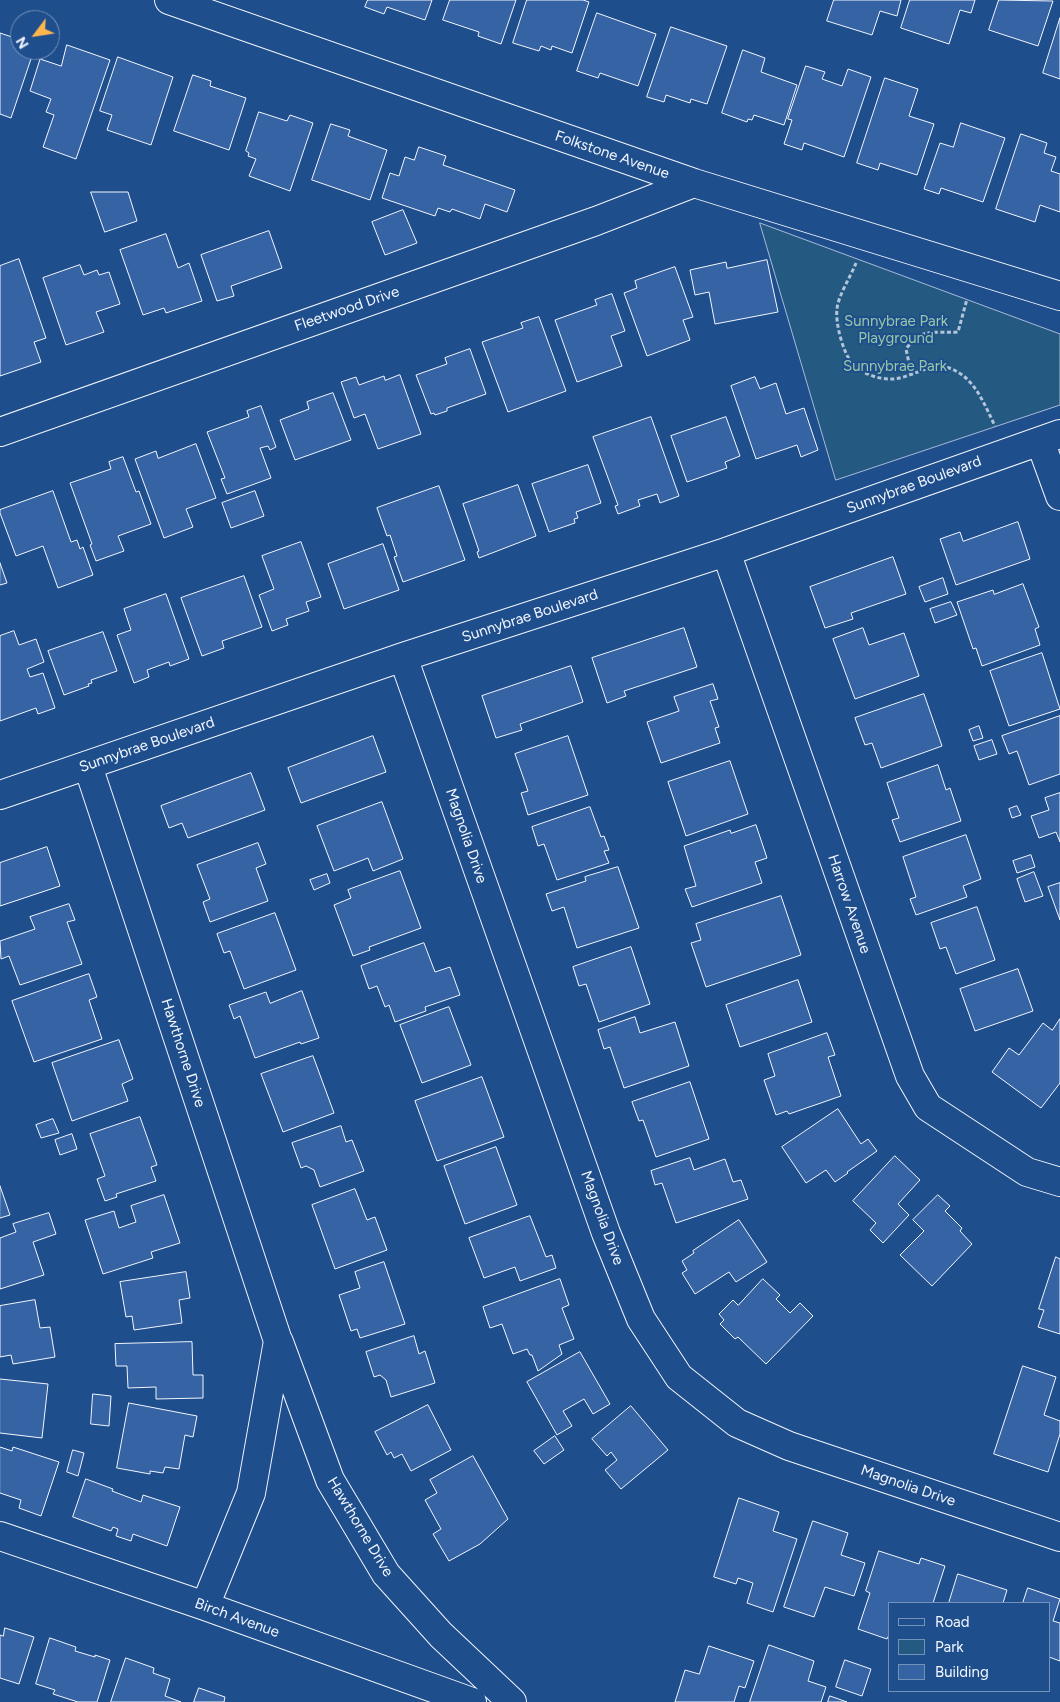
<!DOCTYPE html>
<style>
body{margin:0}
#map{position:relative;width:1060px;height:1702px;overflow:hidden;background:#1f4e8c;font-family:Figtree,sans-serif}
canvas{display:block}
.legend{position:absolute;left:888px;top:1602px;width:162px;height:90px;box-sizing:border-box;background:#1f4e8c;border:1px solid #7391ba;margin:0;padding:6px 9px;list-style:none;font-size:15px;color:#f2f6ff}
.legend li{display:flex;align-items:center;gap:10px;height:25px}
.legend b{width:25px;border:1px solid #7391ba}
.north{position:absolute;left:10px;top:10px;width:50px;height:50px;box-sizing:border-box;background:#1f4e8c;border:1px solid #7391ba;border-radius:50%;rotate:239deg;font-size:14px;font-weight:700;line-height:20px;text-align:center;color:#f2f6ff}
.north::after{content:'';display:block;margin:auto;width:18px;height:22px;background:#ffb74d;clip-path:polygon(50% 0,100% 100%,50% 72%,0 100%)}
</style>
<div id="map">
<canvas width="1060" height="1702"></canvas>
<ul class="legend">
<li><b style="height:6px;background:#1f4e8c"></b>Road</li>
<li><b style="height:14px;background:#245a82"></b>Park</li>
<li><b style="height:14px;background:#3563a3"></b>Building</li>
</ul>
<div class="north">N</div>
</div>
<script>
const c = document.querySelector('canvas').getContext('2d');
c.lineJoin = 'round';
function paint(path, color) { c.fillStyle = color; c.fill(path, 'evenodd'); }
function stroke(path, color, width, dash) { c.strokeStyle = color; c.lineWidth = width; c.lineCap = dash ? 'butt' : 'round'; c.setLineDash(dash || []); c.stroke(path); }
function label(font, color, halo, rows, align = 'center') {
  c.font = font + ' Figtree,sans-serif'; c.lineWidth = 4; c.setLineDash([]); c.textBaseline = 'middle'; c.strokeStyle = halo; c.fillStyle = color; for (const [text, x, y, turn = 0] of rows) {
    c.save(); c.translate(x, y); c.rotate((+turn || 0) * Math.PI / 180); c.textAlign = isNaN(turn) ? turn : align; if (halo) c.strokeText(text, 0, 0); c.fillText(text, 0, 0); c.restore();
  }
}
const green = new Path2D(`
 M760 223 1060 334V405L836 480Z`);
const building = new Path2D(`
 M368 0H432L425 20 387 7 384 14 365 7Z
 M450 0H516L501 44 478 36 479 32 443 20Z
 M527 0H583L589 2 572 53 552 46 551 50 541 46 539 51 513 43Z
 M834 0H901L897 16 880 11 872 35 827 21Z
 M910 0H975L971 13 960 10 949 44 901 28Z
 M999 0 1053 1 1038 46 989 30Z
 M597 13 656 34 638 86 600 73 598 78 577 71Z
 M1060 18V79L1043 73Z
 M671 27 727 46 707 104 691 99 690 103 666 95 664 102 647 97Z
 M15 28 20 30V50H34L11 118 0 114V33L12 37Z
 M67 45 110 60 76 159 43 147 54 115 46 112 51 99 30 91 40 59 61 66Z
 M743 50 765 58 761 72 797 85 784 125 754 115 752 120 748 119 747 122 722 113Z
 M118 57 173 77 151 145 107 130 112 115 100 111Z
 M806 66 825 72 822 79 842 86 848 69 871 77 844 157 804 143 802 150 784 144 792 120 788 119Z
 M193 75 211 81 210 86 246 98 229 150 174 131Z
 M885 78 918 89 909 116 934 124 917 175 880 163 878 170 857 163Z
 M259 112 287 121 290 115 313 123 290 191 249 176 256 159 248 156 249 153 246 151Z
 M961 123 1005 138 983 202 941 188 939 194 924 189 940 143 953 147Z
 M331 124 350 130 348 136 387 150 370 200 312 180Z
 M1021 134 1047 143 1044 153 1056 157 1051 171 1060 174V212L1040 205 1035 222 996 209Z
 M419 147 446 156 443 165 515 190 507 212 485 204 480 219 452 209 450 212 438 208 435 216 382 198 390 173 399 176 405 157 414 160Z
 M91 192H128L137 221 105 232Z
 M403 210 417 243 385 255 372 222Z
 M269 231 282 268 231 286 234 296 217 301 201 255Z
 M166 234 178 268 189 263 202 301 166 313 164 308 143 315 120 250Z
 M19 259 46 338 34 342 41 362 0 376V266Z
 M767 260 778 312 715 324 709 292 695 295 690 270 726 262 727 268Z
 M80 265 84 275 97 270 99 275 109 272 120 304 96 312 104 332 66 345 43 278Z
 M675 267 693 317 683 320 690 340 647 356 624 293 637 288 635 281Z
 M612 294 625 331 611 336 622 366 577 382 555 320 597 305 595 300Z
 M539 317 566 391 508 412 482 342 523 328 521 323Z
 M470 349 486 394 447 408V411L435 415 434 413 431 414 416 375 447 364 445 358Z
 M400 375 421 434 378 449 365 414 354 418 341 382 356 377 359 385 384 376 385 380Z
 M755 377 760 389 776 383 786 414 804 408 818 450 801 457 797 445 756 459 731 386Z
 M333 393 351 440 295 460 280 420 309 409 307 402Z
 M261 406 276 447 270 450 268 446 260 448 271 478 227 494 221 479 225 478 207 432 249 417 247 411Z
 M651 417 679 496 660 503 657 494 638 500 640 506 618 514 615 506 618 505 593 437Z
 M726 417 740 456 725 462 727 468 687 482 671 436Z
 M196 444 216 498 186 509 193 527 164 538 135 459 156 451 158 458Z
 M123 457 136 492 139 491 151 524 118 536 124 551 96 561 90 545 92 544 70 483 111 469 109 462Z
 M588 465 601 503 576 512 578 518 574 519 575 523 549 532 532 484Z
 M518 485 536 536 479 558 477 552 479 551 463 504Z
 M439 486 465 560 403 582 394 557 397 556 390 535 387 536 377 508Z
 M53 491 71 542 77 540 80 549 83 547 93 575 58 588 43 546 16 556 0 513V510Z
 M255 491 264 516 231 528 222 503Z
 M1018 522 1030 559 956 585 940 539 960 532 963 541Z
 M301 542 321 597 306 602 309 611 286 619 288 625 272 631 259 595 274 589 262 556Z
 M383 544 399 590 344 609 328 564Z
 M893 557 906 594 851 613 853 619 825 628 810 587Z
 M0 563 7 583 0 585Z
 M244 576 262 627 222 641 224 648 202 656 181 598Z
 M943 578 948 594 925 602 919 587Z
 M1023 584 1039 627 1035 629 1040 645 982 666 976 648 973 649 957 602 993 590 994 594Z
 M166 594 189 659 170 666 169 662 147 670 149 677 134 683 117 635 131 630 124 609Z
 M951 602 957 615 935 623 930 609Z
 M684 628 697 667 624 691 626 696 607 703 592 658Z
 M863 628 869 645 904 633 919 676 855 699 833 639Z
 M14 631 19 645 36 639 44 662 27 669 30 677 43 673 55 708 38 714 36 708 0 721V636Z
 M103 632 117 671 91 680 92 683 88 684 89 686 64 695 48 651Z
 M1042 653 1060 709 1009 726 990 671Z
 M571 666 583 702 520 724 522 730 496 738 482 696Z
 M713 684 718 699 710 701 719 727 715 728 720 743 661 763 647 722 679 711 674 697Z
 M924 694 942 746 881 768 872 743 865 745 855 718Z
 M1060 716V774L1029 785 1017 751 1009 754 1002 736Z
 M979 726 983 738 973 741 969 730Z
 M373 736 386 772 301 803 288 768Z
 M568 736 588 795 528 815 521 793 528 791 515 754Z
 M992 740 997 754 979 760 974 746Z
 M730 761 748 814 686 836 668 782Z
 M938 765 946 790 950 788 961 821 900 842 892 820 899 818 887 783Z
 M251 773 265 810 188 838 182 823 169 828 161 806Z
 M1060 793V842L1056 832 1039 838 1031 816 1049 810 1045 798Z
 M382 802 403 859 373 871 368 858 334 871 317 826Z
 M1017 806 1021 815 1012 818 1009 809Z
 M590 807 601 837 604 836 609 850 604 851 609 863 557 880 544 844 538 846 532 827Z
 M756 825 767 858 755 862 762 883 692 907 685 889 696 886 684 846 730 830 731 833Z
 M966 835 981 879 963 886 967 897 916 915 910 899 916 897 903 857Z
 M258 843 266 864 256 868 268 901 210 922 203 902 210 899 197 865Z
 M47 847 60 886 0 906V863Z
 M1031 855 1035 867 1017 873 1013 861Z
 M618 867 639 928 577 948 564 907 552 911 546 894 586 881 585 877Z
 M400 871 421 928 369 947 370 950 353 956 334 905 351 898 348 890Z
 M1034 872 1043 896 1025 902 1017 879Z
 M327 874 330 883 314 890 310 880Z
 M1060 883V920L1048 887Z
 M781 896 801 955 706 987 691 943 701 940 696 924Z
 M69 904 75 920 67 922 82 964 20 985 9 956 1 959 0 941 35 929 30 917Z
 M977 907 995 960 956 974 946 947 940 949 931 923Z
 M275 913 296 970 244 989 230 951 224 953 217 934Z
 M424 943 435 972 450 967 460 995 425 1007 426 1011 395 1022 389 1005 385 1007 377 986 369 989 361 966Z
 M631 947 650 1004 599 1022 586 984 579 986 573 967Z
 M1018 969 1033 1011 975 1031 960 989Z
 M89 974 97 997 89 1000 102 1039 34 1062 12 1001Z
 M798 980 812 1022 740 1047 726 1005Z
 M302 991 319 1038 301 1044 300 1042 255 1058 240 1016 234 1019 229 1005 266 992 270 1003Z
 M449 1007 471 1065 422 1083 400 1025Z
 M635 1017 640 1033 675 1022 689 1066 624 1088 610 1047 604 1049 598 1030Z
 M1060 1019V1083L1041 1108 992 1072 1009 1048 1019 1055 1043 1023 1052 1030Z
 M827 1033 835 1055 828 1057 841 1096 789 1114 787 1111 776 1115 764 1080 775 1076 768 1054Z
 M119 1040 133 1079 122 1084 128 1101 72 1121 52 1063Z
 M313 1056 334 1113 283 1132 261 1074Z
 M482 1077 504 1137 437 1161 415 1101Z
 M690 1082 709 1139 656 1157 643 1120 639 1121 632 1102Z
 M838 1109 861 1144 868 1139 877 1151 847 1172 848 1173 835 1182 826 1170 806 1183 782 1147Z
 M140 1117 157 1165 151 1167 156 1181 116 1194 117 1197 105 1201 97 1179 105 1176 90 1134Z
 M53 1119 59 1133 41 1138 36 1125Z
 M341 1126 346 1142 352 1140 364 1171 320 1187 314 1170 306 1166 301 1168 292 1143Z
 M72 1134 77 1149 60 1155 55 1140Z
 M496 1147 517 1205 465 1224 444 1166Z
 M895 1156 920 1180 898 1204 909 1215 883 1243 870 1230 876 1223 853 1201Z
 M690 1158 694 1170 725 1159 733 1182 741 1180 748 1199 676 1223 662 1183 655 1185 651 1171Z
 M0 1186 10 1215 0 1218Z
 M355 1189 367 1220 375 1217 387 1250 335 1269 312 1205Z
 M164 1195 180 1243 151 1252 153 1258 103 1274 85 1220 114 1211 119 1228 136 1222 131 1206Z
 M938 1195 950 1206 945 1211 962 1228 960 1231 972 1244 932 1286 900 1255 924 1231 913 1220Z
 M49 1213 56 1234 33 1242 44 1275 0 1289V1238L16 1232 13 1224Z
 M530 1216 546 1257 552 1255 556 1268 520 1281 515 1267 484 1278 469 1238Z
 M739 1220 767 1262 736 1282 729 1272 695 1294 682 1273 687 1270 682 1261 694 1253 693 1251Z
 M1056 1257 1060 1259V1334L1038 1327 1044 1310 1039 1309Z
 M384 1262 405 1324 360 1338 357 1329 351 1331 339 1295 360 1288 355 1272Z
 M186 1272 190 1298 179 1300 182 1323 134 1330 132 1316 126 1317 120 1282Z
 M560 1279 569 1305 562 1308 574 1339 559 1345 562 1354 538 1371 532 1355H530L527 1349 513 1354 502 1324 490 1328 483 1307Z
 M763 1279 780 1295 776 1299 790 1313 800 1303 813 1316 766 1364 738 1337 735 1339 720 1324 724 1320 719 1314 733 1300 738 1305Z
 M35 1300 40 1328 50 1327 55 1357 13 1364 11 1355 0 1357V1306Z
 M414 1336 419 1354 425 1351 435 1383 391 1397 386 1380 380 1375 374 1377 366 1352Z
 M192 1342 193 1375H203V1398L156 1399V1387L128 1388 127 1366H116L115 1344Z
 M580 1352 610 1404 593 1414 584 1399 563 1411 572 1426 557 1435 527 1382Z
 M1023 1366 1056 1377 1044 1415 1060 1421V1434L1048 1472 994 1454Z
 M0 1379 48 1384 42 1438 0 1433Z
 M93 1394 111 1396 109 1426 91 1424Z
 M129 1403 197 1416 193 1437 185 1435 179 1469 165 1467 163 1473 150 1471V1474L117 1468Z
 M428 1405 451 1450 411 1471 402 1454 394 1458 391 1452 387 1455 375 1432Z
 M631 1406 668 1450 621 1489 605 1470 617 1460 611 1452 607 1456 592 1439Z
 M555 1436 564 1450 544 1464 534 1451Z
 M0 1447 12 1451 13 1447 59 1462 41 1516 19 1508 21 1500 0 1493Z
 M73 1450 84 1453 78 1476 67 1472Z
 M473 1456 508 1519 480 1544 449 1561 433 1534 441 1529 425 1500 437 1493 430 1480Z
 M86 1479 113 1489 112 1491 141 1502 143 1495 180 1507 167 1546 133 1534 131 1541 116 1536 118 1529 113 1527 111 1531 73 1517Z
 M739 1498 779 1512 773 1531 797 1539 773 1612 747 1603 753 1583 738 1578 736 1584 714 1577Z
 M813 1521 848 1533 841 1555 865 1563 854 1596 825 1587 814 1617 784 1607Z
 M879 1551 919 1564 921 1558 945 1566 933 1603H889V1635L887 1639 858 1629 870 1593 866 1591Z
 M958 1574 1007 1590 1003 1603H949Z
 M1028 1588 1060 1599 1053 1621 1060 1623V1661L1049 1657V1603H1023Z
 M5 1628 34 1637 19 1684 0 1678V1635L3 1636Z
 M50 1638 76 1647 75 1651 95 1657V1655L110 1660 97 1702H78L53 1694 55 1690 36 1684Z
 M769 1645 814 1661 808 1681 826 1687 821 1702H750Z
 M709 1646 754 1661 745 1688 739 1686 734 1702H675L685 1670 699 1674Z
 M126 1658 154 1668 153 1673 170 1679 165 1696 181 1702H111Z
 M845 1660 871 1669 862 1696 836 1687Z
 M199 1688 225 1697 224 1702H194Z
 M830 1696 847 1702H828Z`);
const path = new Path2D(`
 M856 263C851 276 838 296 837 309 835 322 843 353 852 363 861 373 877 379 890 379 908 380 929 362 949 368 975 377 984 404 995 426
 M911 373 906 349C923 326 934 334 958 332L967 299`);
const street = new Path2D(`
 M169 0 694 183 1060 296
 M0 432 596 221 694 183
 M1040 441 1060 496
 M726 552 910 1076 928 1107 1027 1172 1060 1182
 M403 657 606 1233 641 1319 679 1377 737 1423 789 1446 1060 1537
 M88 766 278 1341 251 1493 205 1606
 M0 795 403 657 726 552 1060 434
 M279 1342 330 1480 386 1574 441 1635 512 1702
 M0 1536 205 1606 472 1702`);
const streetNames = [
 ["Folkstone Avenue",612,155,19],
 ["Fleetwood Drive",347,309,-19],
 ["Sunnybrae Boulevard",914,485,-20],
 ["Sunnybrae Boulevard",530,616,-18],
 ["Sunnybrae Boulevard",147,745,-19],
 ["Magnolia Drive",466,836,71],
 ["Harrow Avenue",849,904,71],
 ["Hawthorne Drive",183,1053,72],
 ["Magnolia Drive",602,1218,70],
 ["Magnolia Drive",908,1486,19],
 ["Hawthorne Drive",360,1527,59],
 ["Birch Avenue",237,1618,20]
];
const parkNames = [
 ["Sunnybrae Park",896,322],
 ["Playground",896,339],
 ["Sunnybrae Park",895,367]
];
paint(green, '#245a82');
stroke(green, '#a8bbd7', 1);
paint(building, '#3563a3');
stroke(building, '#f2f6ff', 1);
stroke(street, '#f2f6ff', 30);
stroke(path, '#b3c4dc', 3, [4, 2.5]);
stroke(street, '#1f4e8c', 28);
label('15px', '#f2f6ff', '#1f4e8c', streetNames);
label('15px', '#97c8a6', '#1f4e8c', parkNames);
</script>
